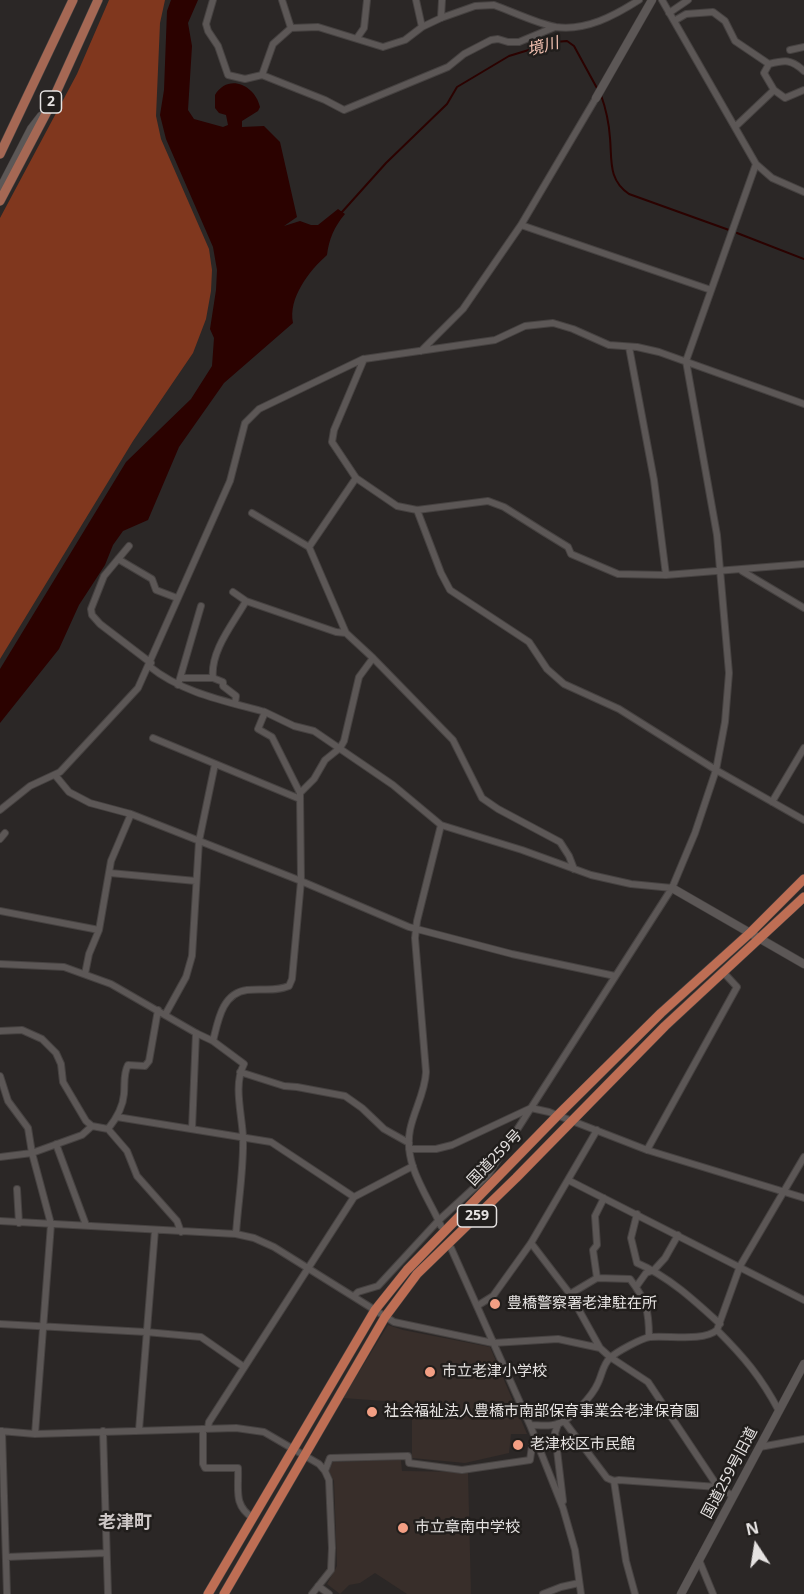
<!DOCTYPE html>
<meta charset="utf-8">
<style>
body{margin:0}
#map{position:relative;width:804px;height:1594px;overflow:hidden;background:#2b2726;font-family:"Noto Sans",sans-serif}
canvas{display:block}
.north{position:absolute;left:726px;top:1516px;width:60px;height:60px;-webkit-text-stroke:4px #211e1c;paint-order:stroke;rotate:348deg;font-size:16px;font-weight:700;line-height:24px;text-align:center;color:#e5e2e1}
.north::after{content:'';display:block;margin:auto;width:21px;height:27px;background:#e5e2e1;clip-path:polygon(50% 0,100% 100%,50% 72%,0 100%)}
</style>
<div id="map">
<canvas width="804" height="1594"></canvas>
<div class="north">N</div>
</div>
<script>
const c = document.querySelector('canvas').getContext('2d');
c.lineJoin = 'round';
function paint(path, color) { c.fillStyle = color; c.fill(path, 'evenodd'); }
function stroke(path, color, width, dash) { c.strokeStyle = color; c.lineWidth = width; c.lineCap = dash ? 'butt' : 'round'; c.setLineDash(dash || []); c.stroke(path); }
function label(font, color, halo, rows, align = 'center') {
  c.font = font + ' "Noto Sans","Noto Sans JP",sans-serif'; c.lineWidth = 5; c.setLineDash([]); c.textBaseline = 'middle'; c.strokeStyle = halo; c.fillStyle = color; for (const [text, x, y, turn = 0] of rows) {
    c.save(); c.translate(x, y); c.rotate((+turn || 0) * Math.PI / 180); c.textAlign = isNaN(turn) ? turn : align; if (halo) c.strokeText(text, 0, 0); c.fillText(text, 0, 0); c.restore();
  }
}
const built = new Path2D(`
 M388 1325 403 1330 490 1347 527 1434H511L509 1453 465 1463 412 1458V1403L343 1398Z
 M401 1460 402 1471 468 1472 471 1594H407L375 1573 360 1583 349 1585 340 1594 327 1584 337 1566 334 1481 329 1471 333 1462Z`);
const green = new Path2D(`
 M109 0H165L160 23 156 116 161 139 209 249 212 270 211 291 206 319 193 353 133 441 0 659V218L77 74Z`);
const water = new Path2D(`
 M171 0H198L188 23 192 46 188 110 194 119 223 127 228 125 226 115 219 113 215 108V95C228 73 255 85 260 107L258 111 242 121V127L264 126 280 142 297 217 284 226 300 221 311 225H318L338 209 345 214C334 227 329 239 327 255 309 271 288 298 293 323L224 383 179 447 148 520 123 531 113 545 105 565 79 605 59 649 0 723V669L126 462 191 399 212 366 214 338 210 329 216 290 217 270 213 247 166 139 160 115 164 90 167 11Z`);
const stream = new Path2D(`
 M601 95C606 109 609 123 610 138 612 160 608 180 629 194L729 230
 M342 212 386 163 447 104 457 87 509 56 555 42 567 41 574 46 598 90
 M737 233 804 259`);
const minor = new Path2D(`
 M213 0 206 24 208 31 218 46 228 75 245 79 262 75 325 100 344 110 448 67 464 54 491 40 498 39 508 42H519L555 27
 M282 0 291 28
 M416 0 422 27
 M662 0 756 164 772 178 804 192
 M669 13 688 0
 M441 18 442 0
 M674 21 686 14 713 12 725 21 735 41 769 64C785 60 791 59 804 71
 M357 38 364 28 367 0
 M790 50 804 47
 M769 64 764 73 774 90 785 98 804 90
 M262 75 273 44 291 28 318 27 383 47 405 40 422 27 441 18 475 6 494 5C511 11 538 24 556 27 586 31 614 16 639 0
 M735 127 774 90
 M521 225 711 290
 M629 347 654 480 666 575
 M421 351 463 309 521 225 596 98
 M804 404 659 352 637 347 609 345 573 329 553 323 525 326 495 340 364 359 334 430 332 442 356 478 397 506 417 510 488 501 504 507 542 531 568 547 571 554 618 574 666 575 804 564
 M356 478 309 547 346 633 373 658 453 740 482 798 498 809 560 842 569 856 574 869
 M417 510 441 573 450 590 529 642 547 669 564 684 619 709 716 770 804 820
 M252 513 309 547
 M129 546 104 576 91 609 92 615 100 624 151 663
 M118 559 152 579 156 590 177 598
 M742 571 804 608
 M233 592 246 601 336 632 346 633
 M149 666C182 693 225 701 265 712L258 729 272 737 300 793 301 881 292 979 289 986C275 992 262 988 247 990 222 993 218 1021 213 1041
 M181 678H213L223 682V686L236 696 235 704
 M213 678C210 651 233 624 246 601
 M178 685 201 606
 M265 712 294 726 314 731 393 785 441 825 522 850 591 875 631 884 672 888
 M153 738 300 799
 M55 775 69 792 90 803 131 814 301 881 409 927 512 954 615 976
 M300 793 314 779 325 760 340 748 344 741 359 677 373 658
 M772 802 804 748
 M0 810 30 786 60 772 138 688 230 481 245 423 259 409 363 359
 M0 839 5 833
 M110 873 196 881
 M0 911 99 930
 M0 964 64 967 111 984 196 1033 213 1041 244 1064C233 1085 242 1114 243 1137 244 1169 238 1202 236 1234
 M85 974 89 954 99 930 111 861 131 814
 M165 1015 186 977 192 956 199 841 215 764
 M0 1031 22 1030 42 1039 56 1053 61 1064 63 1082 86 1121 92 1126
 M240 1072 284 1086 297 1087 345 1096 362 1108 384 1129 409 1143
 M0 1076 8 1101 28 1128 32 1153 51 1224 35 1434
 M117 1117 271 1142 354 1197
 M108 1129C116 1119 123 1107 124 1094 125 1084 123 1074 128 1065L145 1066 149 1061 158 1010
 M192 1129 196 1033
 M56 1144 86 1225
 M409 1149H436L452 1145 531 1108 549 1112 647 1150 804 1198
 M647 1150 737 987 724 973
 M0 1157 32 1153 82 1135 92 1126 108 1129 127 1151 137 1176 177 1221 181 1232
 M568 1180 804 1300
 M17 1189 19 1223
 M637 1214 631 1238 637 1263C668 1276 695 1301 720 1324
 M0 1221 236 1234 254 1238 274 1247 394 1322 493 1343 558 1339 600 1348 610 1357 648 1382 718 1487 733 1496
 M441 1226C428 1196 403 1165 410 1130 414 1110 425 1093 426 1072L415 938 417 921 441 825
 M531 1243 570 1294 600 1348
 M451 1248 530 1425 563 1508 575 1550 581 1594
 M597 1278 593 1250 597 1245 595 1216 604 1198
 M636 1287 646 1273 654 1270 665 1258 678 1235
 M570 1294 597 1278 630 1279C646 1300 649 1310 649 1337
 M354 1296 358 1292 378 1286 438 1221 488 1175 672 888 695 833 716 770 725 722 729 673 717 535 686 361 756 164
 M477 1306 493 1296 531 1243 597 1130
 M0 1324 146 1332 201 1337 244 1367
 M717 1330C744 1357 761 1377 779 1411
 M564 1421 607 1478 614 1481 619 1480 718 1487
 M558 1424 555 1433 563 1501
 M530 1425C538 1425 549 1427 557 1424 570 1421 593 1395 598 1383 602 1375 603 1364 610 1358 616 1352 642 1338 650 1337 668 1335 703 1342 717 1330L740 1266 804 1157
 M208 1428 209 1422 354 1197 413 1166
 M203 1429V1464L205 1468H238C239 1490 233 1505 253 1518
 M139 1430 155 1230
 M0 1431 35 1434 236 1428 264 1432 319 1464 325 1471 329 1480 332 1548 331 1570 312 1594
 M2 1431 7 1594
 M103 1431 108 1594
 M760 1447 804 1439
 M325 1471 330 1458 408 1456 409 1463 462 1470 530 1460 532 1446 536 1442
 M614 1481 626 1561 635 1594
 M6 1557 106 1553
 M699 1560 713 1594
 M318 1586 329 1594
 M543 1594 561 1587 579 1583`);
const tertiary = new Path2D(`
 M596 98 652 0
 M0 189 31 129 41 116
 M672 888 804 964
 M681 1594 804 1364`);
const primary = new Path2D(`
 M0 154 73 0
 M0 201 50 106 98 0`);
const trunk = new Path2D(`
 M208 1594 375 1310 407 1270 558 1115 661 1013 751 932 804 879
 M224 1594 385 1317 417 1274 516 1178 665 1026 804 897`);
const markers = [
 [495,1304,6,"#f39f84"],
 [430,1372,6,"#f39f84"],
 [372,1412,6,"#f39f84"],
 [518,1445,6,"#f39f84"],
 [403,1528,6,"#f39f84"]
];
const shields = [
 [51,102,21],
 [477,1216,39]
];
const shieldNames = [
 ["2",51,102],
 ["259",477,1216]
];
const streetNames = [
 ["国道259号",495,1158,-46],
 ["国道259号旧道",730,1473,-62]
];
const poiNames = [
 ["豊橋警察署老津駐在所",507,1304],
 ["市立老津小学校",442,1372],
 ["社会福祉法人豊橋市南部保育事業会老津保育園",384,1412],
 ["老津校区市民館",530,1445],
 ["市立章南中学校",415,1528]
];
const waterNames = [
 ["境川",543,47,-15]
];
const quarterNames = [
 ["老津町",125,1523]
];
paint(built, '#382e2a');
paint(green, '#80371e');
paint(water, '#2b0200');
stroke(stream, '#2b0200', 2);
stroke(minor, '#464241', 8);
stroke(tertiary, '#464241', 9);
stroke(primary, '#464241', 10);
stroke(trunk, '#464241', 10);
stroke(minor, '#5c5756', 6);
stroke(tertiary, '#5c5756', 8);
stroke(primary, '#a56854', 9);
stroke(trunk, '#be6e54', 9);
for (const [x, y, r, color] of markers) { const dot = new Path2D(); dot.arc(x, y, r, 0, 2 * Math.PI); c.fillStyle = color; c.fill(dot); stroke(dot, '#211e1c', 2); }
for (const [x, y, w] of shields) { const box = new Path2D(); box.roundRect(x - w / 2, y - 11, w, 22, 4.5); c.fillStyle = '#211e1c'; c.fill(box); stroke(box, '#e5e2e1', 1.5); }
label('bold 14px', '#e5e2e1', null, shieldNames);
label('15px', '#e5e2e1', '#211e1c', streetNames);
label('15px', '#e5e2e1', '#211e1c', poiNames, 'left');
label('italic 16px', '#f2c1b1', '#211e1c', waterNames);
label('bold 18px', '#ccc6c5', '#211e1c', quarterNames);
</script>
